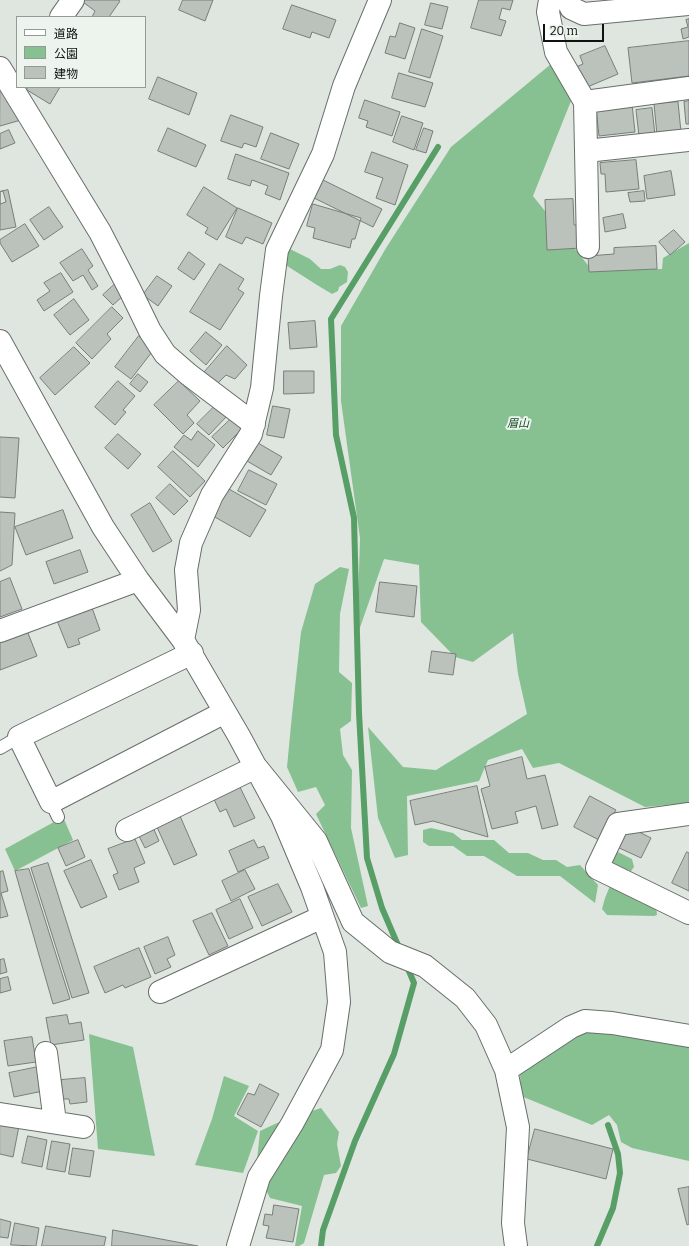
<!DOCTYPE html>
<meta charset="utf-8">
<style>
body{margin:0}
#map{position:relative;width:689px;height:1246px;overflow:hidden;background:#dee6df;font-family:Bitter,"Noto Sans JP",serif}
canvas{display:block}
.legend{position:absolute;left:16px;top:16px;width:130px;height:72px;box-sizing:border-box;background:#ecf4ed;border:1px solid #949a95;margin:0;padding:5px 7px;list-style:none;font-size:12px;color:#0f1210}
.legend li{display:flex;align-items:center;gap:8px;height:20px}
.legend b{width:20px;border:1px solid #949a95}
.scale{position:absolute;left:543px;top:24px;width:61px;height:18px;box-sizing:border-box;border:2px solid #0f1210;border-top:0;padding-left:5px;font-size:12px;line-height:14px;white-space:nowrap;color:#0f1210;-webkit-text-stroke:3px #ecf4ed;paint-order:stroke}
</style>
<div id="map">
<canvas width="689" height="1246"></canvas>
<ul class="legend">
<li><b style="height:5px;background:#fff"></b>道路</li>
<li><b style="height:11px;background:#87c192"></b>公園</li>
<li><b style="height:11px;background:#bac2bb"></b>建物</li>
</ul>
<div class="scale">20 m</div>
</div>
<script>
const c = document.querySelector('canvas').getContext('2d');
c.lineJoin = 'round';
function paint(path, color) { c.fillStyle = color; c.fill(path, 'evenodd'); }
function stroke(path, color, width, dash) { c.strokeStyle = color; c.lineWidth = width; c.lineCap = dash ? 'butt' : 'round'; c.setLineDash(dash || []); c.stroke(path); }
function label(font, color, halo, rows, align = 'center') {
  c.font = font + ' Bitter,"Noto Sans JP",serif'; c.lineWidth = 4; c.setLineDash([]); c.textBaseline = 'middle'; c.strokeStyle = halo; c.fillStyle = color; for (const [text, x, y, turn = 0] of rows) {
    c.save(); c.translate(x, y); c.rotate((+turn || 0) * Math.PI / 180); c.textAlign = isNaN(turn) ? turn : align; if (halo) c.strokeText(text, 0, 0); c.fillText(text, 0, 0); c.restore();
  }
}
const green = new Path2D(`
 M551 64 571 101 533 196 591 269H662L663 258 689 243V803L645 807 559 763 533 768 522 749 488 760 479 781 407 796 408 855 395 858 378 818 368 727 403 767 436 770 527 714 518 674 513 633 473 662 455 657 421 622 419 565 384 559 357 636 360 538 341 401V326L386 248 451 147Z
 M286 247 310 259 321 269H330L340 265 345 267 348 272 347 282 339 287 338 291 332 294 317 285 284 264Z
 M340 567 349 569 340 614 339 672 352 683 351 721 340 729 343 755 352 770 351 828 368 906 361 908 316 814 325 805 316 787 298 792 287 767 292 715 301 632 315 584Z
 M63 817 73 840 15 871 5 849Z
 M431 828 453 833 462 840H494L509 853H528L543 860H556L567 867 580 865 598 885 595 903 560 876H517L484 856H467L453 846H429L423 842V830Z
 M614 850 632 859 634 867 631 871 609 867Z
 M610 886 656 905 657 915 654 916 607 915 602 909 605 898Z
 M586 1028 689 1045V1161L632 1148 621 1142 617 1125 609 1115 592 1125 521 1096 520 1074Z
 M89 1034 133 1047 155 1156 98 1149Z
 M224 1076 249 1086 234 1116 258 1131 243 1173 195 1165 212 1119Z
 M321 1108 339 1132 337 1144 341 1166 336 1173 324 1175 304 1243 299 1246H295L302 1206 270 1198 256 1170 260 1131 277 1123Z`);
const stream = new Path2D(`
 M400 950 382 908 367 858 359 713 354 518 336 435 331 319 438 147
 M321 1246 323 1230 355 1141 394 1054 414 983 406 964
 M597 1246 613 1208 620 1173 618 1154 608 1125`);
const building = new Path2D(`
 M84 0H118L120 1 109 17H92L95 11 83 2Z
 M183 0H213L205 21 179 10Z
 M479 0H513L510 10 502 8 499 19 506 21 501 36 471 28Z
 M431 3 448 7 442 29 425 25Z
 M292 5 336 20 329 38 312 32 310 38 283 29Z
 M689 19V37L683 39 681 29 688 27 686 20Z
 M400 23 415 28 405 59 385 53 390 36 395 37Z
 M422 29 443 36 430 78 409 72Z
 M689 41V76L632 83 628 48Z
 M605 46 618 74 585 88 576 67 583 64 580 56Z
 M399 73 433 83 425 107 392 98Z
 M158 77 197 93 189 115 149 99Z
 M0 84 21 120 0 126Z
 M28 87H60L50 104 27 90Z
 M365 100 400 112 392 136 366 127 368 121 359 118Z
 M689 101V124H686L684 102Z
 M678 102 681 132 657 135 654 104Z
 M632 104 635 132 599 136 596 108Z
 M652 108 655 135 639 136 636 110Z
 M231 115 263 127 256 147 244 143 242 148 221 141Z
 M402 116 423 123 414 150 393 142Z
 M168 128 206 145 196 167 158 151Z
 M424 128 433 131 426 153 416 150Z
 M9 130 15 143 0 149V134Z
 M271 133 299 144 289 169 261 159Z
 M372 152 408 165 395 205 376 198 383 178 365 172Z
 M236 154 289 173 280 200 265 194 268 186 252 180 250 186 228 179Z
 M636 160 639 189 606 192 605 174H601L600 163Z
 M671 171 675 195 647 199 644 176Z
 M323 180 382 209 373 227 314 198Z
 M204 187 237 208 217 240 205 233 208 228 187 215Z
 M8 190 16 227 0 230V192Z
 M3 191 6 202 0 204V192Z
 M644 191 645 201 630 202 628 193Z
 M573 199 574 225H580L581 248 547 250 545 200Z
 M313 204 361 218 355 239H352L350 248 313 238 315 228 307 226Z
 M49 207 63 227 44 240 30 220Z
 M238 208 272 223 263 244 246 237 242 244 226 237Z
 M623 214 626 228 605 232 603 218Z
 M25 224 39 246 12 262 0 243V240Z
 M674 230 685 242 670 255 659 242Z
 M656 246 657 269 589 272 588 256 614 254V248Z
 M82 249 93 266 88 270 98 286 92 290 83 275 73 281 60 263Z
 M189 252 205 264 194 280 178 269Z
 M220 264 244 279 238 289 244 293 220 330 190 312Z
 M61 273 73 292 44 311 37 300 50 291 44 283Z
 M157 276 172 286 158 306 143 295Z
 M114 285 124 295 113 305 103 295Z
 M74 299 89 320 70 335 54 315Z
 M112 307 123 318 107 334 111 339 92 359 76 343Z
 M315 321 317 347 290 349 288 323Z
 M206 332 222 345 206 365 190 351Z
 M139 336 155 348 131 379 115 367Z
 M227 346 247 365 235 379 226 375 215 386 202 375Z
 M74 347 90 363 55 395 40 378Z
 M284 371H314V393L284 394Z
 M138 374 148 382 140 392 130 384Z
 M118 381 135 396 123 410 126 412 115 425 95 407Z
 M179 381 200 401 187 415 194 423 183 434 154 405Z
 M216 405 227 416 209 435 197 424Z
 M273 406 290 409 284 438 267 435Z
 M232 418 243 428 223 448 212 437Z
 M198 431 215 445 198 467 174 447 184 435 191 440Z
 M118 434 141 454 128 469 105 448Z
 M0 437 19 438 15 498 0 497Z
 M258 443 282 457 271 475 247 461Z
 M173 451 205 481 190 497 158 467Z
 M249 470 277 484 266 505 238 491Z
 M170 484 188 501 174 515 156 498Z
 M229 489 266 510 250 537 213 516Z
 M150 503 172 541 153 552 131 515Z
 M63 510 73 538 26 555 15 527Z
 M0 512 15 513 12 565 0 571Z
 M80 550 88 572 54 584 46 562Z
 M10 578 22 609 0 617V582Z
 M380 582 417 586 414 617 376 612Z
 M91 605 100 630 78 639 80 644 68 648 56 618Z
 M26 628 37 656 0 670V638Z
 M432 651 456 654 453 675 429 672Z
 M522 757 527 779 545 775 558 825 542 829 536 806 515 812 518 823 492 829 481 789 490 786 485 767Z
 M237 781 255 818 234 827 226 809 220 812 211 793Z
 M477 786 488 837 433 821 415 825 410 801Z
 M590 796 616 810 599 840 574 827Z
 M180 816 197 855 174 865 157 827Z
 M152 825 159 841 145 848 137 832Z
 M627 826 651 838 641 858 617 847Z
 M135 839 145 863 134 868 139 882 119 890 113 875 118 873 108 849Z
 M78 840 85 857 66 866 58 848Z
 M254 840 258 848 264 846 269 858 238 872 229 851Z
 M687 852 689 853V891L672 883Z
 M91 860 107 897 81 908 64 871Z
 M48 863 89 993 72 998 31 868Z
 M29 869 70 999 53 1004 15 871Z
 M245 870 255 889 231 901 222 881Z
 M3 871 8 891 1 893 8 916 0 918V872Z
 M278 884 292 912 262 926 248 897Z
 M240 899 253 928 229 939 216 910Z
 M212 913 228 946 209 955 193 921Z
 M168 937 175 955 167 959 171 967 155 974 144 947Z
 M139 948 151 977 125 988 123 985 105 993 94 967Z
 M4 959 7 972 0 974V960Z
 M8 977 11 990 0 993V979Z
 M67 1015 69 1024 81 1022 84 1040 51 1045 46 1018Z
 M32 1037 36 1062 8 1066 4 1041Z
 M38 1067 43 1091 14 1097 9 1073Z
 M85 1078 87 1102 70 1104 69 1099H63L61 1080Z
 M260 1084 279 1094 261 1127 237 1114 248 1093 254 1095Z
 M0 1122 19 1126 13 1157 0 1154Z
 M535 1129 613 1149 606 1179 527 1159Z
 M28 1136 47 1140 42 1167 22 1163Z
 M52 1141 70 1144 65 1172 47 1169Z
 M73 1148 94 1151 90 1177 69 1174Z
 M689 1187V1224L687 1225 678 1189Z
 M274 1205 299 1209 293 1242 266 1238 269 1226 263 1225 265 1214 272 1215Z
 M0 1219 11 1222 8 1238 0 1237Z
 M15 1223 39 1228 36 1246 11 1245Z
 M46 1226 106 1237 104 1246H42Z
 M113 1230 198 1246H112Z`);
const lane = new Path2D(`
 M0 748 19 737
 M51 802 58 817`);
const street = new Path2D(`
 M550 0 548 12 556 52 585 102 588 247
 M568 0 571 8 584 14 689 4
 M61 17 73 0
 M0 68 100 232 130 290 150 331 165 354 188 374 254 424
 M585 102 689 88
 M586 151 689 140
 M0 341 103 527 138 580 183 640
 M0 631 138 580
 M192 653 19 737 51 802 225 712
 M689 814 618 824 597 868 689 913
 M127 830 256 767 316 841 353 922 390 952 425 966 465 998 486 1025 506 1070 518 1127 513 1223 516 1246
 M160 992 322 917
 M46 1053 55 1122
 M506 1070 571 1027 585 1021 612 1023 689 1036
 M0 1114 83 1127
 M238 1246 259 1177 292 1124 332 1050 339 1002 335 952 312 887 282 816 239 736 183 640 189 610 186 570 191 543 212 495 251 434 262 388 271 296 277 250 323 154 344 86 380 0`);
const parkNames = [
 ["眉山",518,424]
];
paint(green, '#87c192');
stroke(stream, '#579e67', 6);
paint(building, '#bac2bb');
stroke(building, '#787f79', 1);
stroke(lane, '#686f69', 14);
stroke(street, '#686f69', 24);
stroke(lane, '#fff', 12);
stroke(street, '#fff', 22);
label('italic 11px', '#154a25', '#ecf4ed', parkNames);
</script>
